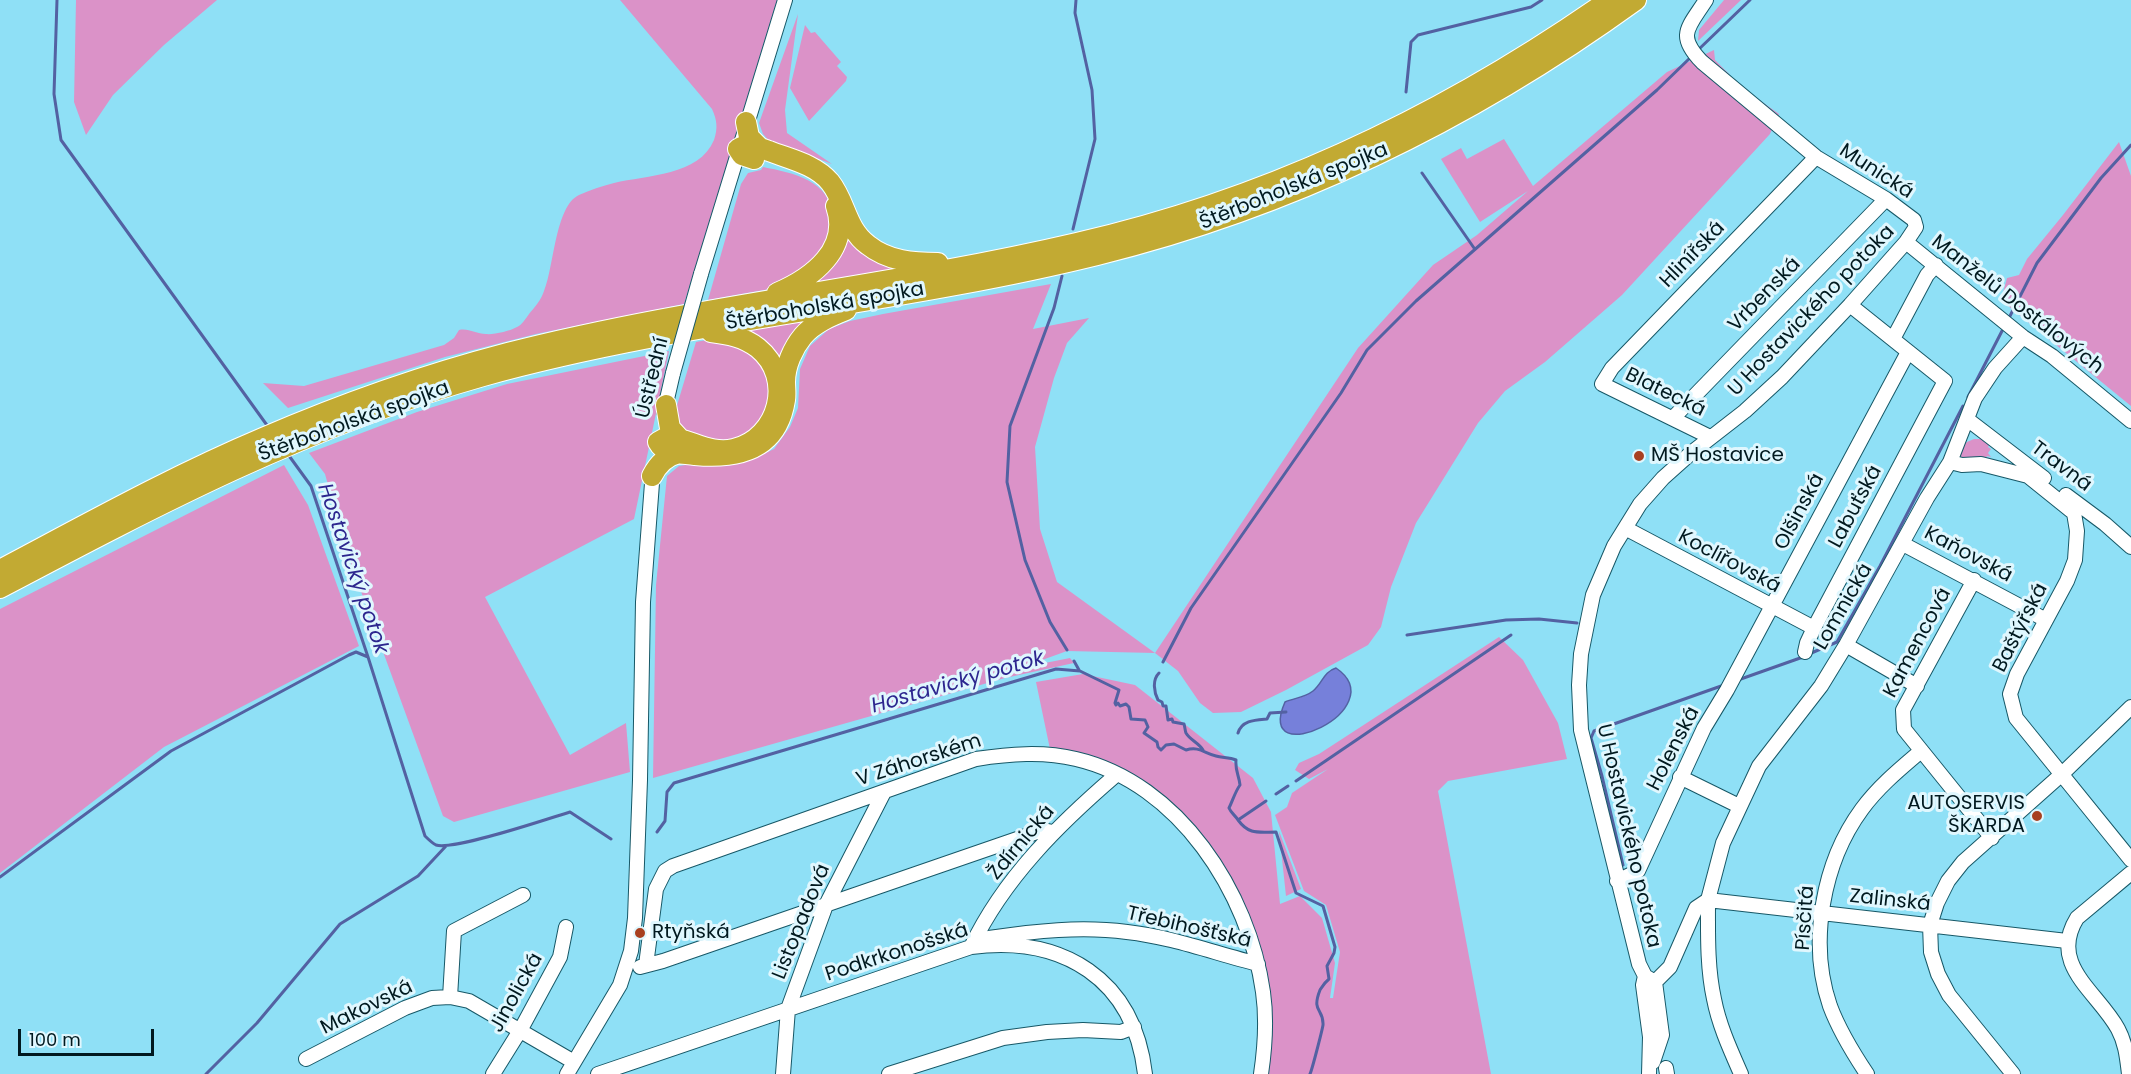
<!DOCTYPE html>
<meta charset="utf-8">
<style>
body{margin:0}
#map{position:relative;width:2131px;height:1074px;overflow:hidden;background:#8fe0f6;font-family:Poppins,sans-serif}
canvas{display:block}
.scale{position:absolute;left:18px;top:1029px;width:136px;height:27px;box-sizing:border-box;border:3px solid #01191f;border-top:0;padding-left:8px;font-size:18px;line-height:21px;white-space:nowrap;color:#01191f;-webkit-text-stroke:4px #e0f7fe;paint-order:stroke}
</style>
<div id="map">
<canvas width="2131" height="1074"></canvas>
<div class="scale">100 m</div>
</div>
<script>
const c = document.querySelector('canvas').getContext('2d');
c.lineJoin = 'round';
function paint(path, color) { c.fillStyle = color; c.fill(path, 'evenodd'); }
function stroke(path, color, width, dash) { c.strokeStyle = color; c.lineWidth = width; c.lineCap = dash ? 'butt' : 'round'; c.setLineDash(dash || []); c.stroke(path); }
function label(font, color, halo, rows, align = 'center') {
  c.font = font + ' Poppins,sans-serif'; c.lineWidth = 6; c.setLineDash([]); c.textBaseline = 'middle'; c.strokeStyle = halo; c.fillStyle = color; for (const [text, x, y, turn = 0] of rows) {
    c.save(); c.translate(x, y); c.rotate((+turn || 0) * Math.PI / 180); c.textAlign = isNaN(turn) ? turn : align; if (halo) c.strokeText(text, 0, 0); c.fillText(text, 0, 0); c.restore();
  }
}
const green = new Path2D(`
 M76 0H217L164 45 113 95 86 135 74 102Z
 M620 0H777L684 304 536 334 445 357 288 408 263 383 304 386 444 345 454 338 459 330C469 328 476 334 486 334 493 335 510 331 517 327 522 325 526 318 529 314 535 307 541 300 544 291 554 268 555 206 579 195 590 190 602 186 614 183 647 175 699 176 714 140 718 128 717 120 712 109Z
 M1724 0H1741L1698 41 1699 30Z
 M798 14 785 110 787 133 832 164 806 154 774 146 763 134 759 123Z
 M805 25 811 33 815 32 841 62 837 66 847 77 846 81 809 121 790 88Z
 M1714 50 1715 60 1729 74 1727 77 1779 114 1770 134 1622 295 1545 362 1505 391 1478 423 1416 523 1391 587 1381 627 1368 645 1286 690 1241 712 1213 713 1200 703 1178 671 1155 653 1067 651 1020 668 1070 658 1074 663 1005 678 653 778 656 585 667 476 679 466 698 463 740 462 757 457 774 449 790 427 798 408 800 369 810 346 829 329 850 321 883 314 1051 284 1033 329 1089 318 1067 343 1054 378 1035 447 1040 529 1057 582 1155 653 1358 348 1433 265 1477 235 1528 191 1480 222 1441 159 1461 148 1467 159 1504 139 1533 186 1667 72Z
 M2119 142 2131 176V406L2001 300 2007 278 2019 275 2027 259 2063 215Z
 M763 167C793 173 831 180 833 218 834 230 825 247 821 259L770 289 708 300 741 184 748 173 761 170Z
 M846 235 882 264 900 270 813 284C830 271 844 257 846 235Z
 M806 319 781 362 745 330Z
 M712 339 748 346 773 378 763 424 726 445 681 431 675 412 696 342Z
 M669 351 634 519 485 597 570 755 626 723 630 772 454 822 443 816 347 553 325 474 309 453 417 412 507 384Z
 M1974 439H1983L1991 442 1988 447 1991 449 1988 453 1991 457 1987 456 1984 462 1964 460 1959 454C1960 445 1966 442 1974 439Z
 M284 465 308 505 359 646 164 747 0 873V609Z
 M1499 637 1523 660 1558 723 1567 759 1448 781 1438 791 1491 1074H1269L1271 1042 1268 977 1244 913 1212 853 1118 772 1051 754 1036 682 1083 674 1135 685 1253 778 1271 812 1280 904 1300 896 1322 918 1335 963 1330 998H1333L1340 952 1326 905 1304 891 1275 815 1287 807 1292 793 1328 769 1309 779 1295 770 1299 763 1319 754Z
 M1279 831 1301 889 1286 896Z`);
const water = new Path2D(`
 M1336 668C1396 709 1253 774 1285 702 1294 698 1304 698 1313 691 1323 683 1323 672 1336 668Z`);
const stream = new Path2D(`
 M57 0 54 94 61 140 269 428
 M1697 51 1750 0
 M1406 92 1411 42 1418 35 1531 7 1542 0
 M1422 173 1474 248
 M1073 229 1095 139 1092 90 1075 13 1076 0
 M1062 276 1054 308 1010 426 1007 482 1025 560 1050 622 1067 650
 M2010 316 2037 263 2101 178 2131 145
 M1968 397 2002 331
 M287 453 311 486 368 657 425 836C428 839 432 843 436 845 453 851 547 819 570 812L611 839
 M1407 635 1506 620 1539 619 1577 623
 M1809 654 1837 642 1880 566 1963 406
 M1074 661 1079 670
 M1163 662 1191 608 1341 393 1367 350 1416 301 1657 90 1692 56
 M1159 673C1152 680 1154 692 1158 700L1162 702 1163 706H1166L1168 720 1172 719 1173 722 1184 724C1185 727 1185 731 1186 733 1190 740 1199 743 1203 750
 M1738 680 1803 657
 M1238 733C1242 720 1256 720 1267 719L1270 713 1286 712
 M1296 781 1511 635
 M1276 794 1288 786
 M1238 820 1266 801
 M657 832 665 821 667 792 674 783 1056 669 1080 671 1119 690 1115 703 1116 705 1118 703 1120 706 1126 704 1129 707 1131 719 1145 720 1148 727 1144 733 1157 742 1158 747 1161 750 1166 745 1174 744 1186 750C1199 746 1204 753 1216 756 1222 758 1229 757 1236 760 1235 771 1239 775 1240 785 1235 792 1233 800 1229 808 1231 813 1235 815 1238 820 1249 835 1258 832 1276 832L1296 893 1323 906 1335 947 1334 953 1327 966 1329 979C1324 983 1323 985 1320 990 1311 1013 1324 1008 1323 1025 1322 1031 1312 1070 1310 1074
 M1623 865 1602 776 1591 738 1594 731 1724 685
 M0 877 171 751 349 655 356 652 368 657
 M206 1074 257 1023 340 924 418 876 446 846`);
const minor = new Path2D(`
 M1906 242 2023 337 2052 356 2131 421
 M701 274 785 0
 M1893 339 1927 275 1936 265
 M664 412 673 373
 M1673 418 1886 199
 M1967 419 2044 478
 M1710 437 1602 384 1612 368 1816 157
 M1950 462 1962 465 1981 464 2028 476 2074 513 2077 531 2075 560 2067 581 2017 674 2010 694 2016 718 2131 860
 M2066 495 2105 524 2131 547
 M1625 528 1814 628
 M1903 544 2046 620
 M1974 580 1903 710 1904 729 1992 838
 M1846 645 1917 686
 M1805 652 1807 643 1814 628 1945 381 1850 305
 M1680 777 1739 806
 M1617 881 1638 871 1704 728 1727 690 1908 352
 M989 938C1035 931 1081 926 1127 932 1172 937 1214 953 1258 964
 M971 947C1004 878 1059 824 1116 775
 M646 965 656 889 665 871 673 866 976 759C1009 754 1043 751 1076 759 1179 783 1249 893 1263 992 1267 1020 1265 1047 1261 1074
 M640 967 663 961 1043 830 1053 832
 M1645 976 1643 985 1650 1037 1649 1074
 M1655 982 1645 976 1639 964 1581 730 1579 685 1581 654 1593 595 1614 546 1640 504 1663 478 1691 453 1745 411 1782 377 1850 305 1906 242 1916 227 1914 220 1886 199 1816 157 1702 62C1676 35 1688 28 1706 0
 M1655 982 1670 967 1696 908 1708 900 1723 843 1759 766 1821 686 1846 645 1927 498 1950 462 1975 398 1995 368 2023 337
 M450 997 454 931 523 895
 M306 1059 405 1008 432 998 450 997 469 1001 574 1062
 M1653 1062 1662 1035 1655 982
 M1666 1068 1667 1074
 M493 1074 521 1029 560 957 566 927
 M567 1074 620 985 631 951 635 918 640 780 643 602 653 470
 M598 1074 971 947C1063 935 1134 979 1145 1074
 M783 1074 788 1009 826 905 884 792
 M889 1074 1003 1038 1047 1032 1083 1030 1121 1032 1134 1027
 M1741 1074C1730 1049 1719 1025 1714 999 1707 967 1708 933 1708 900L2067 941
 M1867 1074C1853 1053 1839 1030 1830 1006 1808 942 1823 862 1862 809 1879 786 1900 769 1921 751
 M2013 1074 1949 995 1938 974 1931 952 1930 925 1937 903 1948 881 1963 862 2062 774 2131 707
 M2129 1074C2127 1058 2126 1044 2118 1029 2098 992 2048 965 2077 918L2131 873`);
const highway = new Path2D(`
 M746 122 749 137 759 147
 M754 159 742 155 738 149C748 142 758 147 769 151 789 159 815 164 830 182 846 202 846 229 868 245 888 261 913 263 938 263
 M777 293C812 278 851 249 836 206
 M711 332C728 334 744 337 758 348 795 378 779 438 734 449 709 455 690 438 667 437L658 442C665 455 681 453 695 455 738 459 777 450 785 400 786 394 785 388 785 382 785 366 793 348 803 336 814 323 831 316 846 310
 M666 405 670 428 681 440
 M652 476C658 464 666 456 679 453
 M0 570C87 524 173 476 263 438 342 404 424 375 508 353 695 305 889 287 1077 243 1269 199 1448 113 1609 0
 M0 588C159 504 309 425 483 376 685 320 895 305 1097 255 1292 207 1473 118 1636 0`);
const minorBridge = new Path2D(`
 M673 373 701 274`);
const markers = [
 [1639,456,6,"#a84020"],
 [2037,816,6,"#a84020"],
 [640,933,6,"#a84020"]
];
const streetNames = [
 ["Munická",1876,172,33],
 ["Štěrboholská spojka",1294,187,-22],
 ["Hlinířská",1693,255,-46],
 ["Vrbenská",1765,295,-46],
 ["Manželů Dostálových",2017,305,38],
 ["Štěrboholská spojka",825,307,-10],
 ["U Hostavického potoka",1812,311,-46],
 ["Ústřední",653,378,-76],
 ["Blatecká",1665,393,26],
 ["Štěrboholská spojka",354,422,-20],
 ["Travná",2061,467,37],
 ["Labuťská",1856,507,-62],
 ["Olšinská",1800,512,-62],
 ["Kaňovská",1968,555,28],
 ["Koclířovská",1729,562,28],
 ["Lomnická",1844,607,-60],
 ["Baštýřská",2021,628,-63],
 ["Kamencová",1918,643,-62],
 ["Holenská",1674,749,-63],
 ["V Záhorském",919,761,-18],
 ["U Hostavického potoka",1628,836,77],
 ["Ždírnická",1022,843,-50],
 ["Zalinská",1890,901,6],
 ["Písčitá",1806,918,-86],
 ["Listopadová",802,922,-68],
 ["Třebihošťská",1189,928,13],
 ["Podkrkonošská",897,953,-18],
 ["Jinolická",517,993,-61],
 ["Makovská",367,1008,-26]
];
const poiNames = [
 ["MŠ Hostavice",1651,456],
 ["AUTOSERVIS",2025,804,"right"],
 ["ŠKARDA",2025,827,"right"],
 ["Rtyňská",652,933]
];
const waterNames = [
 ["Hostavický potok",352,569,71],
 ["Hostavický potok",958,683,-16]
];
paint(green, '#db92c8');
paint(water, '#7680da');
stroke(water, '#5361a2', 1.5);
stroke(stream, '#5361a2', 3);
stroke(minor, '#175867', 16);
stroke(highway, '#fff', 22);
stroke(minor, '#fff', 14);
stroke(highway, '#c2aa33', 20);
stroke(minorBridge, '#175867', 16, []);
stroke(minorBridge, '#fff', 14);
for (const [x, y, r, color] of markers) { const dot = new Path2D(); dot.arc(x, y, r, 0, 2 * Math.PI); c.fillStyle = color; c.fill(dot); stroke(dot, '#e0f7fe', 2); }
label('20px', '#01191f', '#e0f7fe', streetNames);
label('20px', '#01191f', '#e0f7fe', poiNames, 'left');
label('italic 21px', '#2d268f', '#e0f7fe', waterNames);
</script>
